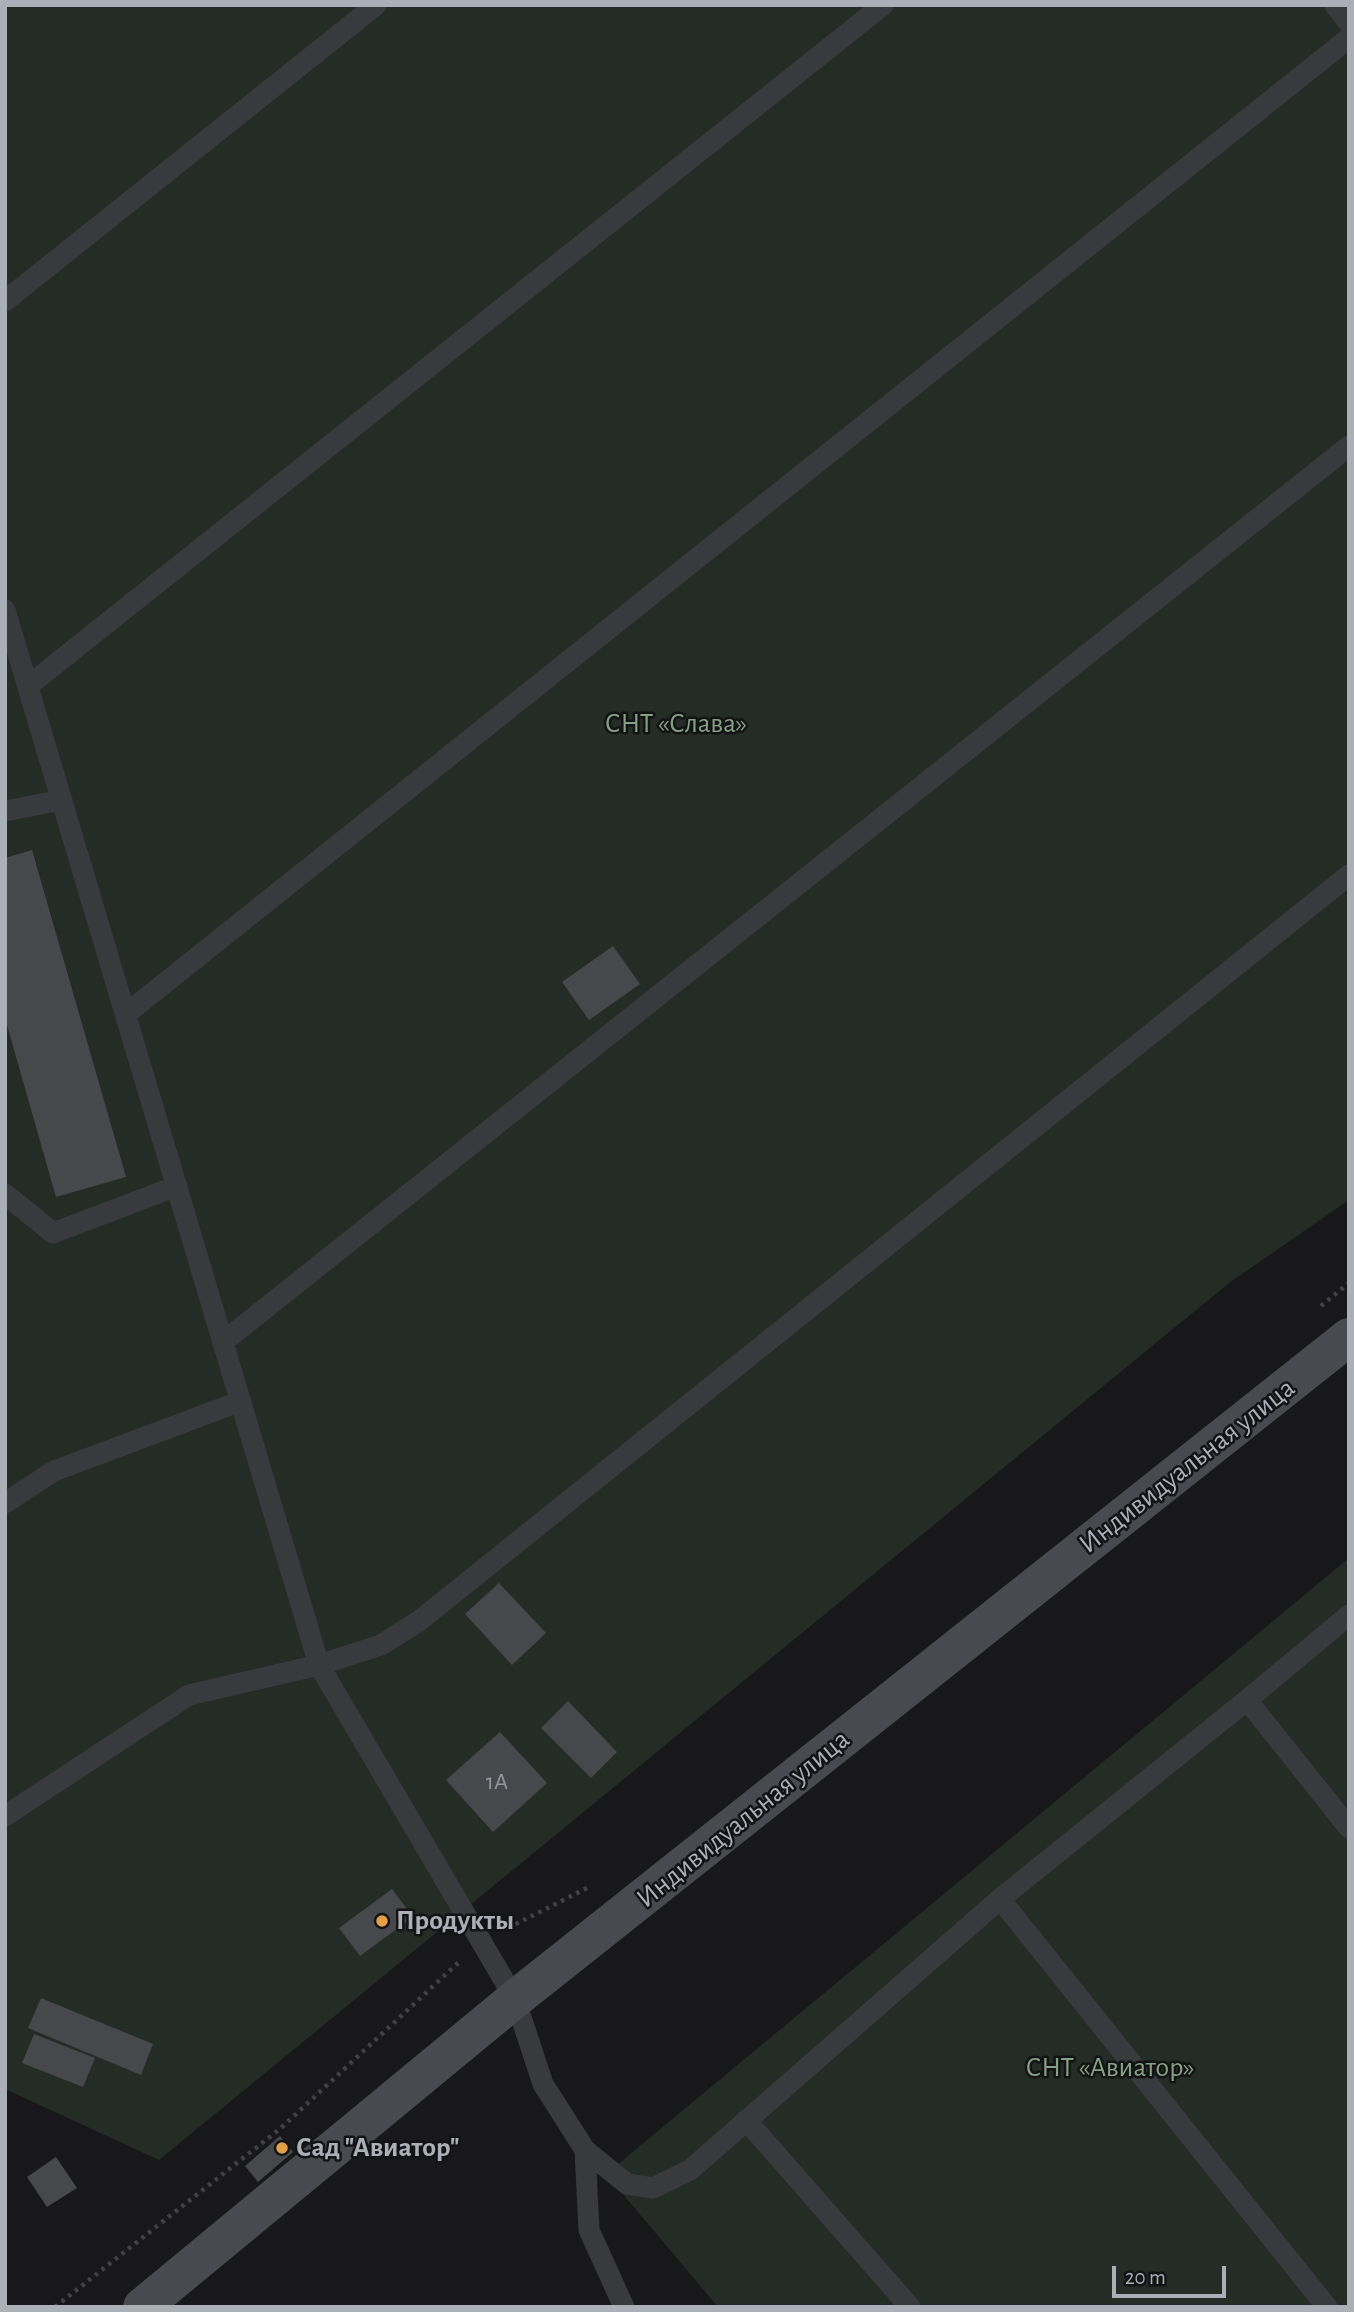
<!DOCTYPE html>
<meta charset="utf-8">
<style>
body{margin:0}
#map{position:relative;width:1354px;height:2312px;overflow:hidden;background:#18181a;font-family:"Alegreya Sans",sans-serif}
canvas{display:block}
.frame{position:absolute;inset:0;border:7px solid #abb0b8;pointer-events:none}
.scale{position:absolute;left:1112px;top:2266px;width:114px;height:32px;box-sizing:border-box;border:4px solid #abb0b8;border-top:0;padding-left:9px;font-size:21px;line-height:24px;white-space:nowrap;color:#abb0b8;-webkit-text-stroke:5px #131315;paint-order:stroke}
</style>
<div id="map">
<canvas width="1354" height="2312"></canvas>
<div class="frame"></div>
<div class="scale">20 m</div>
</div>
<script>
const c = document.querySelector('canvas').getContext('2d');
c.lineJoin = 'round';
function paint(path, color) { c.fillStyle = color; c.fill(path, 'evenodd'); }
function stroke(path, color, width, dash) { c.strokeStyle = color; c.lineWidth = width; c.lineCap = dash ? 'butt' : 'round'; c.setLineDash(dash || []); c.stroke(path); }
function label(font, color, halo, rows, align = 'center') {
  c.font = font + ' "Alegreya Sans",sans-serif'; c.lineWidth = 5; c.setLineDash([]); c.textBaseline = 'middle'; c.strokeStyle = halo; c.fillStyle = color; for (const [text, x, y, turn = 0] of rows) {
    c.save(); c.translate(x, y); c.rotate((+turn || 0) * Math.PI / 180); c.textAlign = isNaN(turn) ? turn : align; if (halo) c.strokeText(text, 0, 0); c.fillText(text, 0, 0); c.restore();
  }
}
const green = new Path2D(`
 M5 5H1349V1200L1229 1283 159 2160 5 2089Z
 M1349 1558V2307H718L606 2174Z`);
const building = new Path2D(`
 M32 850 126 1177 56 1197 5 1018V858Z
 M613 946 640 984 589 1020 562 982Z
 M499 1583 546 1633 512 1665 465 1614Z
 M568 1701 617 1752 591 1778 541 1728Z
 M500 1732 547 1783 493 1832 446 1780Z
 M392 1889 413 1917 360 1956 339 1928Z
 M41 1998 153 2044 141 2075 28 2028Z
 M34 2034 95 2058 83 2087 22 2063Z
 M280 2136 293 2152 258 2182 245 2166Z
 M56 2157 77 2188 47 2207 27 2177Z`);
const path = new Path2D(`
 M1321 1306 1349 1283
 M508 1928 591 1886
 M55 2307 281 2128 459 1962`);
const lane = new Path2D(`
 M1335 5 1349 23
 M5 301 376 5
 M5 610 319 1665 515 1999 543 2084 585 2150 627 2184 653 2188 690 2170 1000 1899 1247 1700 1349 1615
 M28 686 883 5
 M5 811 62 800
 M126 1014 1349 38
 M5 1194 53 1233 177 1186
 M223 1342 1349 446
 M5 1503 54 1471 241 1401
 M1247 1700 1349 1828
 M5 1816 189 1695 319 1665 381 1645 419 1621 1349 875
 M1000 1899 1327 2307
 M746 2120 910 2307
 M585 2150 589 2230 624 2307`);
const secondary = new Path2D(`
 M142 2307 515 1999 1349 1337`);
const markers = [
 [382,1921,7,"#e1a048"],
 [282,2148,7,"#e1a048"]
];
const numberNames = [
 ["1А",497,1782]
];
const parkNames = [
 ["СНТ «Слава»",676,724],
 ["СНТ «Авиатор»",1110,2068]
];
const streetNames = [
 ["Индивидуальная улица",1187,1466,-38],
 ["Индивидуальная улица",743,1819,-39]
];
const poiNames = [
 ["Продукты",396,1921],
 ["Сад \"Авиатор\"",296,2148]
];
paint(green, '#242c25');
paint(building, '#47484c');
stroke(path, '#3f4145', 4.5, [3.5, 5]);
stroke(lane, '#393a3e', 21);
stroke(secondary, '#474a4e', 38);
for (const [x, y, r, color] of markers) { const dot = new Path2D(); dot.arc(x, y, r, 0, 2 * Math.PI); c.fillStyle = color; c.fill(dot); stroke(dot, '#131315', 2.5); }
label('24px', '#92969d', null, numberNames);
label('28px', '#85a184', '#131315', parkNames);
label('28px', '#abb0b8', '#131315', streetNames);
label('bold 28px', '#abb0b8', '#131315', poiNames, 'left');
</script>
